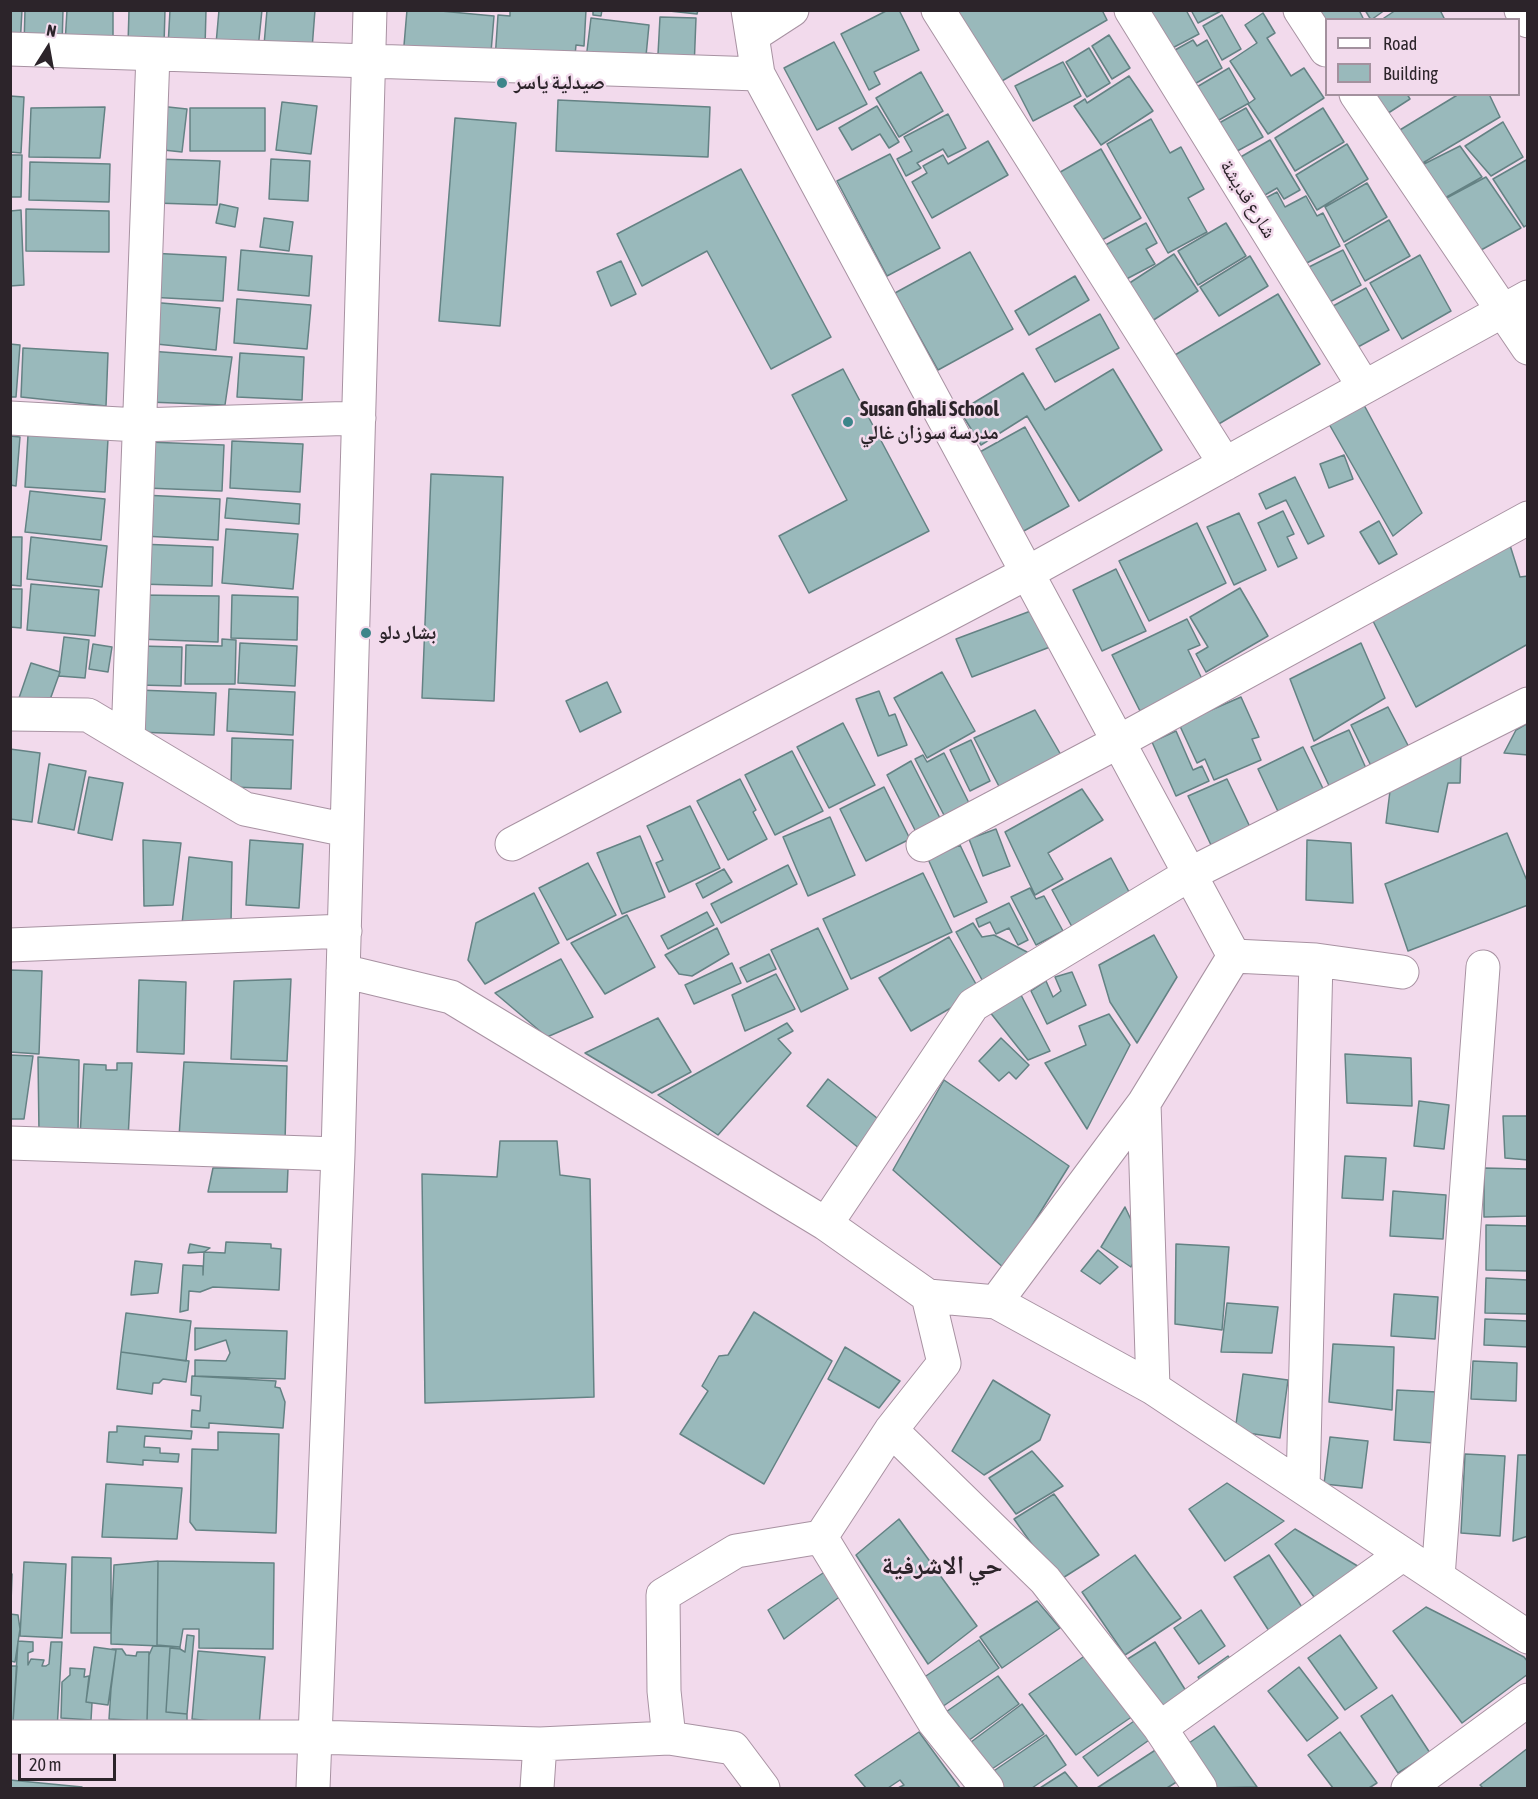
<!DOCTYPE html>
<meta charset="utf-8">
<style>
body{margin:0}
#map{position:relative;width:1538px;height:1799px;overflow:hidden;background:#f2daec;font-family:"Asap Condensed",sans-serif}
canvas{display:block}
.frame{position:absolute;inset:0;border:12px solid #2c242a;pointer-events:none}
.legend{position:absolute;left:1325px;top:18px;width:195px;height:78px;box-sizing:border-box;background:#f2daec;border:2px solid #a3919e;margin:0;padding:8px 10px;list-style:none;font-size:18px;color:#2c242a}
.legend li{display:flex;align-items:center;gap:12px;height:30px}
.legend b{width:30px;border:2px solid #a3919e}
.north{position:absolute;left:18px;top:18px;width:60px;height:60px;-webkit-text-stroke:4px #f2daec;paint-order:stroke;rotate:11deg;font-size:16px;font-weight:700;line-height:24px;text-align:center;color:#2c242a}
.north::after{content:'';display:block;margin:auto;width:21px;height:27px;background:#2c242a;clip-path:polygon(50% 0,100% 100%,50% 72%,0 100%)}
.scale{position:absolute;left:18px;top:1754px;width:98px;height:27px;box-sizing:border-box;border:3px solid #2c242a;border-top:0;padding-left:8px;font-size:18px;line-height:21px;white-space:nowrap;color:#2c242a;-webkit-text-stroke:4px #f2daec;paint-order:stroke}
</style>
<div id="map">
<canvas width="1538" height="1799"></canvas>
<div class="frame"></div>
<ul class="legend">
<li><b style="height:8px;background:#fff"></b>Road</li>
<li><b style="height:16px;background:#99b9bb"></b>Building</li>
</ul>
<div class="north">N</div>
<div class="scale">20 m</div>
</div>
<script>
const c = document.querySelector('canvas').getContext('2d');
c.lineJoin = 'round';
function paint(path, color) { c.fillStyle = color; c.fill(path, 'evenodd'); }
function stroke(path, color, width, dash) { c.strokeStyle = color; c.lineWidth = width; c.lineCap = dash ? 'butt' : 'round'; c.setLineDash(dash || []); c.stroke(path); }
function label(font, color, halo, rows, align = 'center') {
  c.font = font + ' "Asap Condensed","Noto Naskh Arabic",sans-serif'; c.lineWidth = 5; c.setLineDash([]); c.textBaseline = 'middle'; c.strokeStyle = halo; c.fillStyle = color; for (const [text, x, y, turn = 0] of rows) {
    c.save(); c.translate(x, y); c.rotate((+turn || 0) * Math.PI / 180); c.textAlign = isNaN(turn) ? turn : align; if (halo) c.strokeText(text, 0, 0); c.fillText(text, 0, 0); c.restore();
  }
}
const building = new Path2D(`
 M10 10H22L20 47 10 46Z
 M25 10H63L62 47 24 46Z
 M67 10H113V46L65 44Z
 M129 10H165L164 45 128 44Z
 M170 10H206L205 48 168 46Z
 M219 10H262L258 49 216 44Z
 M267 10H315L312 49 264 45Z
 M407 10H430L494 16 490 64 403 57Z
 M510 10H586L584 46 576 45 574 66 495 60 498 15 510 16Z
 M593 10H602L601 16 593 15Z
 M660 10H698L697 14Z
 M888 10H899L919 50 874 72 880 84 869 90 841 34Z
 M951 10H1102L1107 20 995 85Z
 M1148 10H1186L1199 34 1161 54Z
 M1191 10H1223L1198 23Z
 M1306 10H1359L1364 20H1326V44Z
 M1365 10H1385L1371 20Z
 M1396 10H1440L1445 20H1381Z
 M1263 13 1275 33 1267 38 1291 76 1304 68 1324 98 1268 134 1248 104 1255 99 1230 61 1257 43 1245 25Z
 M1222 15 1241 49 1222 60 1203 26Z
 M660 17 696 18 694 69 646 67V53L658 54Z
 M591 18 649 25 646 56 586 59Z
 M1109 35 1130 68 1112 79 1092 46Z
 M1193 40 1197 46 1207 40 1222 68 1186 89 1166 55Z
 M834 42 867 104 817 130 784 68Z
 M1089 48 1110 83 1087 97 1066 62Z
 M1063 62 1081 96 1033 121 1015 86Z
 M1229 68 1249 103 1210 125 1190 91Z
 M921 72 943 111 899 137 876 98Z
 M1129 76 1153 111 1101 145 1074 106 1085 99 1087 103Z
 M1363 94H1407L1410 99 1379 119Z
 M1459 94H1489L1500 117 1416 167 1390 136Z
 M10 96 24 97 21 153 10 152Z
 M558 100 710 107 708 157 556 151Z
 M282 102 317 106 311 154 276 150Z
 M159 106 187 109 182 152 154 149Z
 M877 106 899 142 889 148 880 134 852 150 839 128Z
 M105 107 100 158 29 157 31 108Z
 M190 108H265V151H190Z
 M1246 108 1263 137 1228 156 1212 127Z
 M1323 108 1344 142 1295 171 1275 138Z
 M948 114 966 148 948 157 943 149 917 163 921 168 906 176 897 159 912 151 904 137Z
 M455 118 516 123 500 326 439 321Z
 M1151 119 1170 153 1181 147 1204 189 1188 198 1207 232 1168 253 1107 144Z
 M1503 122 1523 157 1491 176 1465 146Z
 M1270 140 1300 190 1284 199 1277 188 1253 202 1232 162Z
 M988 141 1008 175 932 218 912 182 927 173 923 166 943 155 948 164Z
 M1347 144 1368 179 1317 210 1296 175Z
 M1460 146 1482 177 1436 203 1414 169Z
 M1101 149 1141 218 1095 244 1055 175Z
 M890 154 940 248 887 276 837 181Z
 M10 155H22L21 197H10Z
 M157 159 220 161 217 205 155 203Z
 M271 159 310 161 308 201 269 199Z
 M1528 159V224L1524 227 1493 179Z
 M30 162 110 164 109 202 29 200Z
 M741 169 831 337 771 369 707 251 642 286 617 234Z
 M1486 177 1521 228 1472 255 1441 201Z
 M1367 183 1387 217 1344 242 1325 207Z
 M1277 192 1285 207 1306 196 1317 216 1323 213 1340 246 1293 270 1258 202Z
 M220 204 238 208 235 227 216 223Z
 M26 209 109 211V252L26 251Z
 M21 210 24 285 10 286V211Z
 M264 218 293 222 289 251 260 247Z
 M1389 220 1410 256 1365 281 1345 245Z
 M1146 223 1157 243 1146 249 1155 264 1117 284 1098 249Z
 M1226 223 1246 256 1198 285 1178 251Z
 M241 250 312 256 309 296 238 290Z
 M1343 250 1361 285 1326 304 1307 268Z
 M970 252 1013 329 938 370 895 293Z
 M150 253 226 257 223 301 148 297Z
 M1174 254 1198 291 1152 321 1128 284Z
 M1420 255 1451 311 1402 339 1370 283Z
 M1250 256 1268 286 1219 316 1200 287Z
 M621 261 636 294 611 306 597 272Z
 M1075 276 1089 300 1029 335 1015 311Z
 M1366 288 1389 330 1347 353 1324 311Z
 M1278 294 1320 364 1217 425 1175 355Z
 M237 299 311 305 307 349 234 343Z
 M150 302 220 308 216 350 146 343Z
 M1100 314 1119 348 1055 382 1036 349Z
 M10 344 20 345 16 397H10Z
 M23 348 108 353 106 406 21 397Z
 M149 351 232 357 225 405 148 402Z
 M240 353 304 357 302 400 237 397Z
 M843 369 929 531 809 593 779 536 847 500 792 395Z
 M1113 369 1162 450 1079 501 1027 416 981 445 960 411 1023 373 1045 410Z
 M1364 405 1422 513 1393 536 1329 424Z
 M1025 427 1069 506 1022 532 978 453Z
 M28 435 108 439 105 492 25 487Z
 M10 436 20 437 16 486 10 485Z
 M232 441 303 444 300 492 230 488Z
 M148 442 224 445 222 491 146 488Z
 M1344 455 1353 479 1329 488 1320 464Z
 M431 474 503 477 494 701 422 698Z
 M1295 477 1324 536 1308 544 1286 500 1266 509 1259 494Z
 M30 491 105 499 101 540 25 532Z
 M144 495 220 499 218 540 143 536Z
 M227 498 300 504 299 524 225 518Z
 M1283 511 1294 534 1287 537 1297 558 1278 567 1258 523Z
 M1239 513 1266 570 1234 585 1207 527Z
 M1379 521 1397 554 1379 564 1360 532Z
 M1197 523 1226 583 1149 621 1119 561Z
 M226 529 298 534 293 589 222 583Z
 M10 537H22L21 586 10 585Z
 M31 537 107 546 102 587 27 579Z
 M1509 542 1520 577 1528 576V644L1416 707 1370 615Z
 M140 544 213 547 212 586 139 584Z
 M1116 569 1146 631 1102 651 1073 590Z
 M31 584 99 590 95 636 27 630Z
 M1240 588 1268 636 1206 672 1196 654 1208 647 1190 617Z
 M10 589H22L21 628 10 627Z
 M139 595 219 596 218 642 138 639Z
 M232 595 298 597 297 640 231 638Z
 M1036 609 1050 647 972 677 956 639Z
 M1187 619 1200 645 1188 650 1203 681 1140 711 1112 655Z
 M64 637 89 640 85 678 59 676Z
 M222 639 236 640 235 684H185L186 645 222 646Z
 M240 643 297 646 295 686 238 683Z
 M1361 643 1385 698 1314 741 1290 679Z
 M93 644 112 647 108 672 89 669Z
 M139 646 182 647 181 686 138 685Z
 M31 663 60 672 47 708 19 698Z
 M942 672 975 731 927 758 894 698Z
 M607 682 621 712 580 732 566 701Z
 M229 689 295 692 293 735 227 731Z
 M138 690 216 693 214 735 137 732Z
 M879 691 889 716 895 714 907 745 878 756 856 699Z
 M1241 697 1259 737 1252 739 1261 760 1214 780 1205 759 1197 763 1179 724Z
 M1388 707 1413 755 1375 774 1351 725Z
 M1035 710 1065 762 1004 796 974 738Z
 M843 723 875 785 829 808 797 747Z
 M1528 723V755L1504 753 1516 730Z
 M1349 730 1369 775 1332 792 1311 747Z
 M1176 731 1193 770 1202 766 1209 781 1176 796 1152 742Z
 M232 738 293 740 291 789 231 787Z
 M971 740 990 781 970 791 950 750Z
 M1303 747 1328 799 1282 820 1258 769Z
 M10 749 40 753 32 822 10 819Z
 M792 751 823 811 775 835 745 775Z
 M1461 751 1460 783H1448L1438 832 1386 823 1391 783Z
 M944 753 971 807 946 819 915 759 923 755 927 762Z
 M911 761 942 822 916 832 887 775Z
 M49 764 86 771 74 830 38 823Z
 M89 777 123 783 112 840 78 833Z
 M740 779 756 810 753 812 767 839 728 860 697 801Z
 M1227 779 1250 827 1211 845 1188 796Z
 M884 787 910 839 866 861 840 809Z
 M1082 789 1103 820 1048 853 1063 879 1035 895 1005 832Z
 M690 806 720 868 669 892 656 863 663 860 647 826Z
 M830 817 855 875 808 896 783 837Z
 M996 829 1010 866 983 876 969 839Z
 M1507 833 1528 883V905L1408 951 1385 884Z
 M640 836 665 897 622 914 597 853Z
 M143 840 181 843 173 905 144 906Z
 M250 840 303 844 299 908 246 905Z
 M1307 840 1351 843 1353 903 1306 900Z
 M960 845 987 902 954 917 928 859Z
 M189 857 232 862 231 924H182Z
 M1111 858 1136 905 1077 936 1052 890Z
 M588 863 616 915 567 940 539 888Z
 M788 865 797 884 721 923 711 904Z
 M724 869 732 882 703 898 696 884Z
 M923 873 952 932 851 979 823 919Z
 M1030 888 1036 899 1044 896 1063 931 1036 945 1011 897Z
 M534 893 559 943 485 984 468 960 476 923Z
 M1009 903 1028 940 1018 945 1009 928 996 934 990 922 979 927 976 919Z
 M707 912 714 925 668 949 661 936Z
 M627 915 655 967 605 994 571 943Z
 M973 923 982 937 994 935 1027 952 1034 962 987 989 956 932Z
 M717 928 729 954 692 976 679 974 665 955Z
 M818 928 848 989 801 1012 771 950Z
 M1154 935 1177 977 1137 1043 1110 1002 1099 965Z
 M949 937 980 991 911 1031 879 978Z
 M769 954 776 969 747 982 740 968Z
 M561 959 593 1017 547 1037 495 993Z
 M732 963 741 983 694 1004 685 985Z
 M10 970 42 971 39 1054 10 1052Z
 M1072 972 1086 1005 1047 1024 1031 991 1046 981 1053 997 1061 991 1055 977Z
 M776 974 795 1009 745 1031 732 995Z
 M291 979 287 1061 231 1059 234 981Z
 M139 980 186 982 184 1054 137 1052Z
 M1021 995 1050 1051 1028 1060 989 1011Z
 M1109 1014 1130 1045 1087 1129 1045 1063 1086 1045 1079 1026Z
 M658 1018 691 1072 652 1093 585 1053Z
 M787 1023 793 1031 778 1039 791 1053 718 1135 658 1095Z
 M1001 1038 1029 1065 1016 1079 1009 1072 999 1081 979 1061Z
 M1345 1054 1411 1058 1412 1106 1347 1103Z
 M10 1055 33 1056 24 1119H10Z
 M38 1057 79 1060 78 1134 39 1133Z
 M184 1062 287 1066 285 1142 179 1137Z
 M117 1063H132L128 1139 80 1137 84 1064 106 1065V1070H117Z
 M828 1079 882 1122 860 1149 807 1106Z
 M944 1080 1069 1166 1005 1269 893 1170Z
 M1419 1101 1449 1105 1444 1149 1414 1146Z
 M1503 1116H1528V1160L1505 1158Z
 M500 1141H557L560 1175 590 1179 594 1397 425 1403 422 1174 497 1177Z
 M1345 1156 1386 1158 1383 1200 1342 1198Z
 M213 1168H288L287 1192H208Z
 M1484 1168 1528 1169V1216L1484 1217Z
 M1393 1191 1446 1195 1443 1239 1390 1236Z
 M1125 1207 1142 1243 1131 1267 1101 1247Z
 M1486 1225 1528 1226V1271L1486 1270Z
 M226 1242 271 1244V1248L281 1249 279 1290 213 1287 200 1292 189 1291 188 1310 180 1312 183 1265 203 1266V1275L204 1252 225 1253Z
 M190 1244 210 1248 204 1252 188 1253Z
 M1176 1244 1229 1247 1222 1330 1175 1324Z
 M1098 1250 1118 1267 1100 1284 1081 1271Z
 M135 1261 162 1264 158 1293 131 1295Z
 M1486 1278 1528 1280V1314L1485 1313Z
 M1394 1294 1438 1297 1435 1339 1391 1336Z
 M1227 1303 1278 1307 1272 1353 1221 1352Z
 M754 1312 832 1361 764 1484 680 1434 708 1391 702 1386 719 1356 728 1355Z
 M126 1313 191 1321 186 1361 121 1352Z
 M1485 1319 1528 1321V1347L1484 1345Z
 M195 1328 287 1331 285 1379 195 1376V1360L226 1361 230 1353 226 1340 195 1350Z
 M1333 1344 1394 1347 1392 1410 1329 1402Z
 M845 1347 900 1381 879 1408 828 1379Z
 M121 1352 189 1361 186 1382 163 1379 159 1383H153L152 1394 117 1389Z
 M1473 1361 1517 1363 1516 1401 1471 1399Z
 M1243 1374 1288 1380 1280 1438 1235 1431Z
 M192 1376 276 1381 275 1387 280 1388 285 1402 283 1428 209 1423V1428L191 1427 192 1410 200 1411 201 1396 191 1395Z
 M993 1380 1050 1415 1040 1440 984 1475 952 1451Z
 M1397 1390 1437 1392 1434 1443 1394 1440Z
 M117 1426 192 1431 191 1439 145 1436 144 1447 160 1448V1453L179 1454 178 1462 143 1460V1465L107 1462 109 1432H117Z
 M218 1432 279 1434 276 1533 196 1530 190 1522 192 1449 218 1450Z
 M1330 1437 1368 1441 1362 1488 1324 1484Z
 M1032 1451 1063 1486 1016 1514 989 1478Z
 M1465 1454 1505 1456 1500 1536 1461 1533Z
 M1518 1455H1528V1536L1513 1541Z
 M1227 1483 1284 1521 1225 1561 1189 1509Z
 M106 1484 182 1488 177 1539 102 1537Z
 M1054 1494 1099 1555 1058 1581 1014 1519Z
 M899 1519 977 1626 928 1664 856 1555Z
 M1295 1529 1361 1568 1317 1601 1275 1544Z
 M1135 1555 1181 1618 1125 1655 1082 1592Z
 M1269 1555 1305 1612 1271 1634 1234 1577Z
 M72 1557 111 1558V1633H71Z
 M158 1561 157 1645 161 1646 111 1644V1633L114 1565Z
 M158 1561 274 1563 273 1649 199 1648V1629H183L180 1647 157 1645Z
 M24 1562 66 1564 62 1638 20 1636Z
 M829 1569 852 1601 838 1598 784 1639 768 1610Z
 M10 1574H12L11 1603H10Z
 M1037 1601 1060 1628 1002 1668 980 1637Z
 M1426 1607 1524 1657 1528 1662V1674L1462 1723 1393 1631Z
 M1201 1610 1225 1646 1199 1664 1174 1628Z
 M10 1614 18 1615 20 1629 15 1662 10 1661Z
 M187 1635 194 1636 187 1714 166 1712 170 1648 180 1649 185 1652Z
 M1340 1635 1377 1688 1345 1710 1308 1658Z
 M979 1640 999 1668 939 1709 920 1680Z
 M18 1641 33 1642V1651L28 1653V1665L31 1659 44 1660 42 1666H46L49 1664 51 1642H62L57 1730 13 1722Z
 M1155 1642 1193 1702 1168 1720 1126 1660Z
 M153 1646 180 1647V1649L170 1648 166 1712 187 1714V1728L147 1721 149 1655Z
 M94 1647 116 1650 108 1705 86 1702Z
 M112 1649H122L126 1655 136 1656 137 1652H149L147 1721 109 1719 111 1689 116 1650Z
 M198 1651 265 1657 259 1726 192 1719Z
 M1089 1653 1133 1716 1076 1755 1029 1694Z
 M1228 1656 1235 1665 1205 1687 1198 1677Z
 M10 1666H17L13 1722H10Z
 M1299 1667 1338 1718 1307 1741 1268 1691Z
 M70 1668 85 1669 84 1677 89 1676 86 1702 92 1703 91 1720 61 1718 62 1682 70 1675Z
 M998 1676 1019 1704 961 1746 940 1716Z
 M1392 1695 1430 1753 1398 1773 1361 1716Z
 M1022 1704 1044 1734 983 1775 963 1748Z
 M1137 1719 1152 1738 1098 1776 1083 1757Z
 M1214 1726 1257 1787 1212 1788 1183 1747Z
 M919 1732 960 1788H898L904 1785 900 1780 888 1788H866L855 1775Z
 M1340 1732 1377 1783 1369 1788H1333L1308 1755Z
 M1046 1735 1066 1765 1032 1788H993L985 1777Z
 M1528 1748V1788H1483L1480 1785Z
 M1157 1749 1178 1781 1167 1788H1097Z
 M1065 1772 1078 1788H1040Z
 M10 1780 82 1787V1788H10Z`);
const minor = new Path2D(`
 M748 10 758 74 1234 956 1144 1103 996 1302
 M938 10 1225 464
 M1131 10 1364 387
 M1300 10 1326 50
 M1521 10 1528 21
 M752 36 792 10
 M10 49 758 74
 M1356 94 1528 348
 M10 418 139 425 359 418
 M10 714 88 715 245 809 347 830
 M128 739 153 54
 M512 844 1027 573 1528 297
 M923 845 1118 742 1528 518
 M10 945 345 931
 M1234 956 1316 960 1402 972
 M343 971 451 997 826 1224 928 1296 996 1302 1153 1388 1528 1637
 M1144 1103 1153 1388
 M10 1143 338 1154
 M826 1224 973 1005 1190 874 1528 704
 M891 1430 1045 1580 1160 1728 1200 1788
 M1303 1487 1316 960
 M821 1537 934 1722 987 1788
 M1438 1577 1483 967
 M1160 1728 1403 1554
 M10 1737H315L540 1744 669 1738 733 1748 763 1788
 M669 1738 664 1691 663 1595 736 1551 821 1537 891 1430 944 1363 928 1296
 M313 1788 338 1154 370 10
 M537 1788 540 1744
 M1408 1788 1528 1700`);
const markers = [
 [502,83,6,"#3d858a"],
 [848,422,6,"#3d858a"],
 [366,633,6,"#3d858a"]
];
const poiNames = [
 ["صيدلية ياسر",514,83],
 ["Susan Ghali School",860,410],
 ["مدرسة سوزان غالي",860,433],
 ["بشار دلو",378,633]
];
const streetNames = [
 ["شارع قديشة",1248,199,58]
];
const districtNames = [
 ["حي الاشرفية",942,1566]
];
paint(building, '#99b9bb');
stroke(building, '#648284', 1.5);
stroke(minor, '#a892a2', 35);
stroke(minor, '#fff', 33);
for (const [x, y, r, color] of markers) { const dot = new Path2D(); dot.arc(x, y, r, 0, 2 * Math.PI); c.fillStyle = color; c.fill(dot); stroke(dot, '#f2daec', 2); }
label('bold 20px', '#2c242a', '#f2daec', poiNames, 'left');
label('20px', '#2c242a', '#f2daec', streetNames);
label('bold 26px', '#2c242a', '#f2daec', districtNames);
</script>
